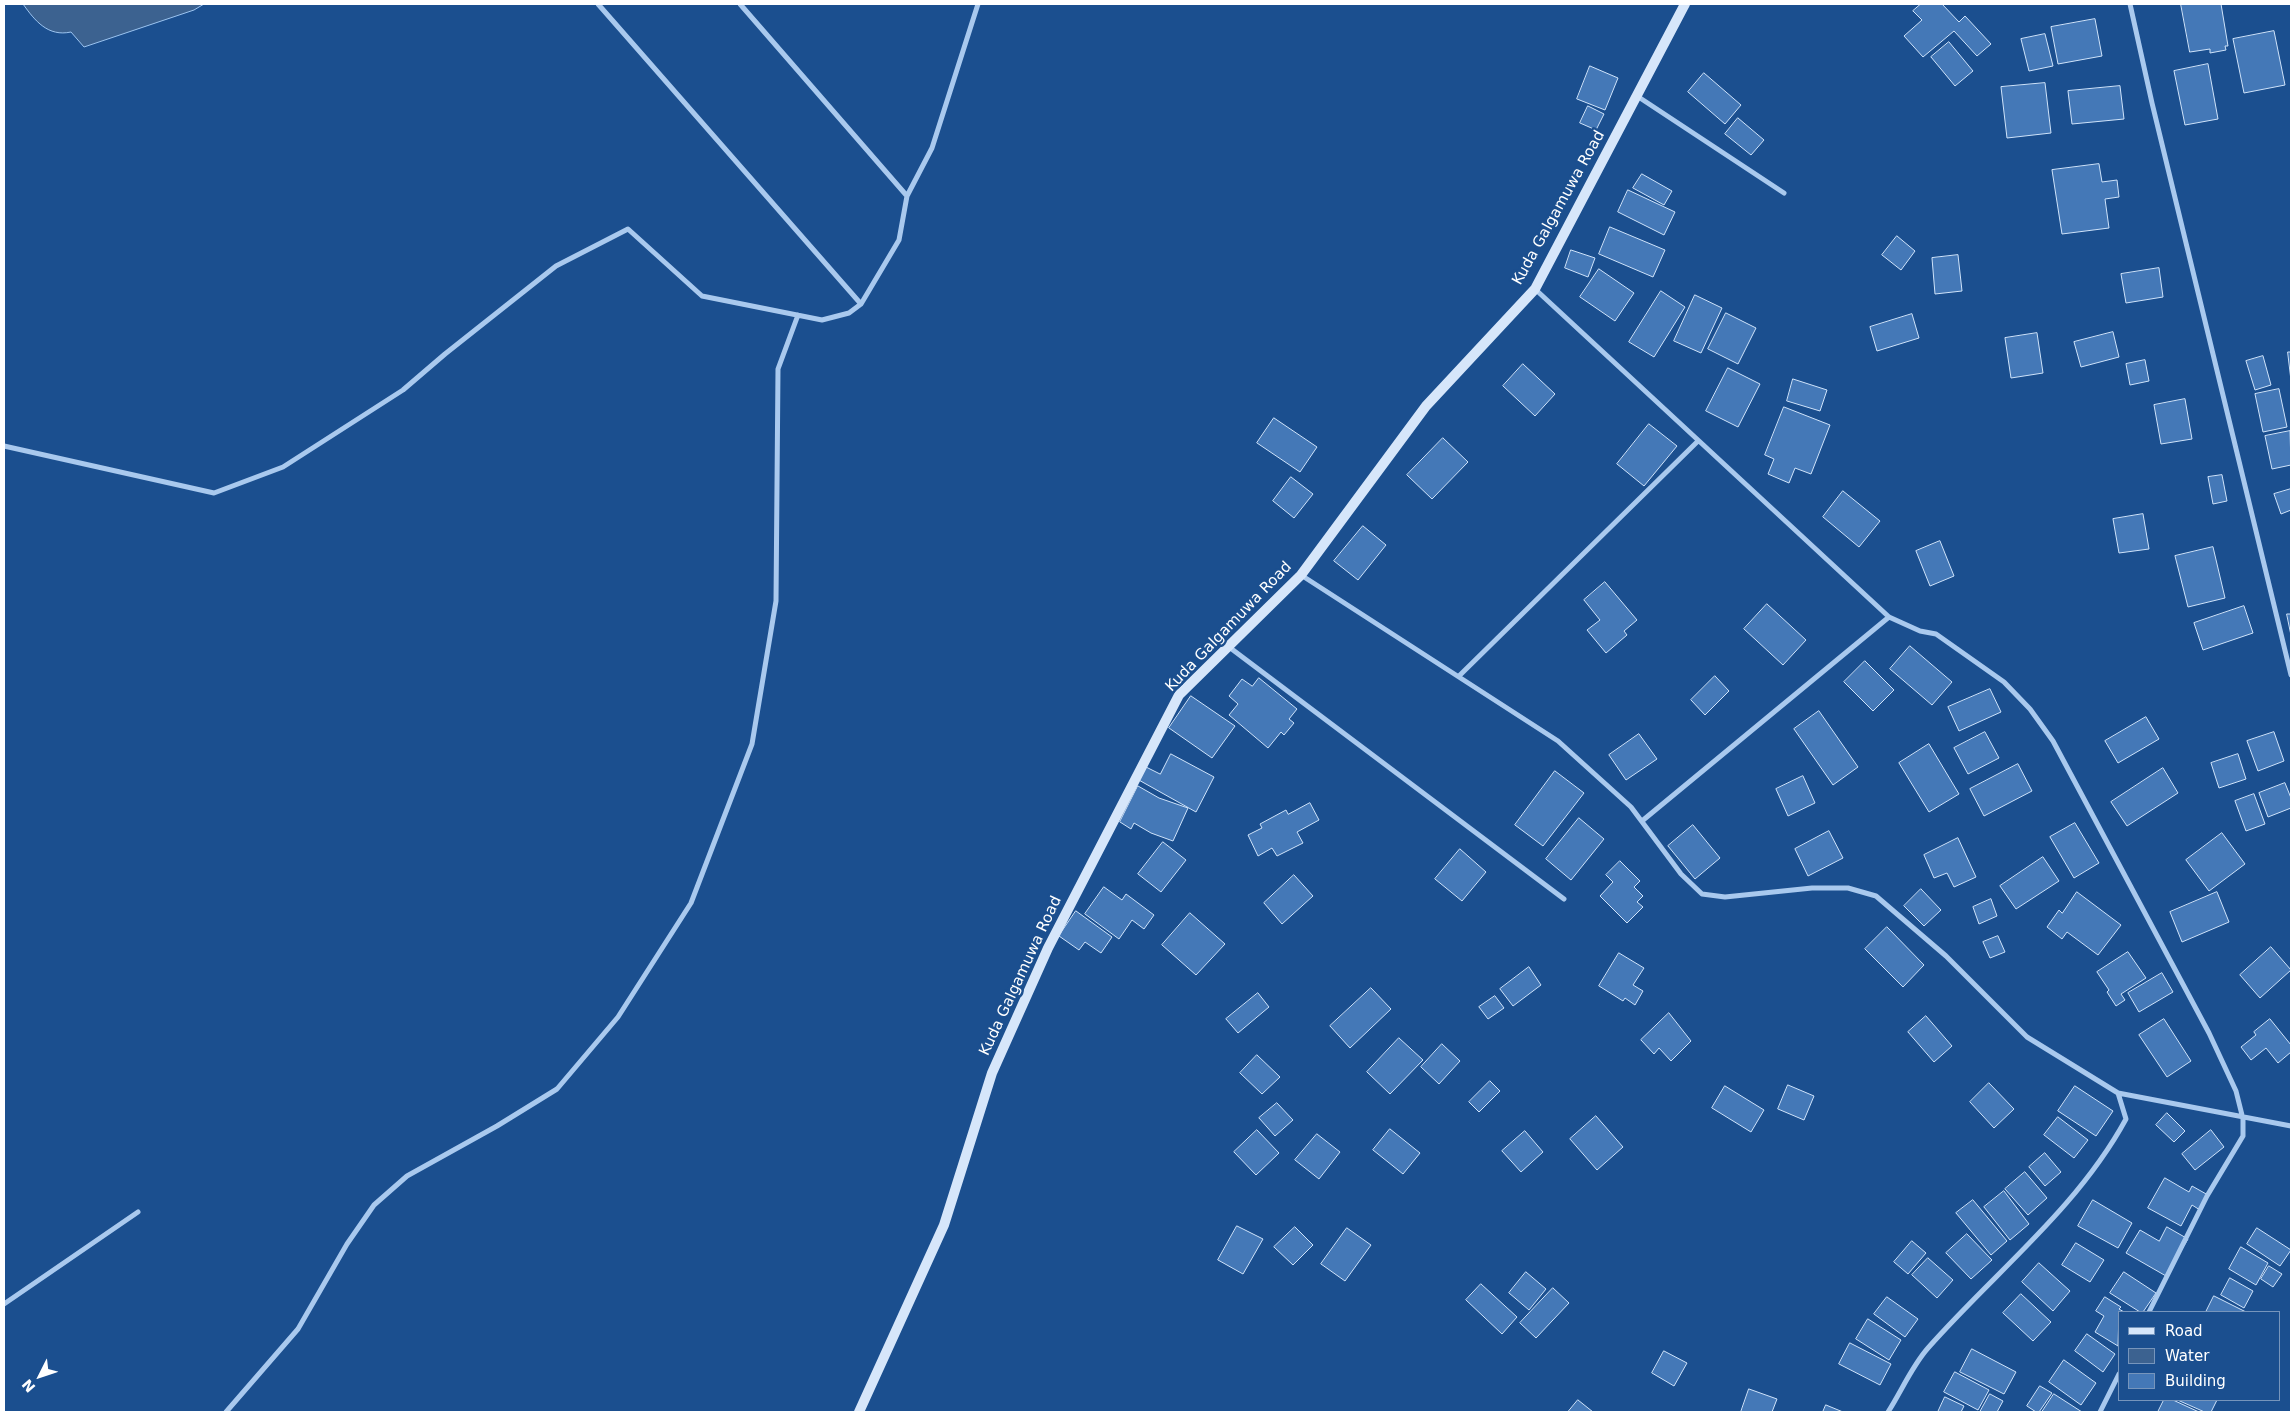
<!DOCTYPE html>
<style>
body{margin:0}
#map{position:relative;width:2295px;height:1416px;overflow:hidden;background:#1b4f8f;font-family:"DejaVu Sans",sans-serif}
canvas{display:block}
.frame{position:absolute;inset:0;border:5px solid #fff;pointer-events:none}
.legend{position:absolute;left:2118px;top:1311px;width:162px;height:90px;box-sizing:border-box;background:#1b4f8f;border:1px solid #7695bc;margin:0;padding:6px 9px;list-style:none;font-size:15px;color:#fff}
.legend li{display:flex;align-items:center;gap:10px;height:25px}
.legend b{width:25px;border:1px solid #7695bc}
.north{position:absolute;left:15px;top:1351px;width:50px;height:50px;-webkit-text-stroke:4px #1b4f8f;paint-order:stroke;rotate:229deg;font-size:14px;font-weight:700;line-height:20px;text-align:center;color:#fff}
.north::after{content:'';display:block;margin:auto;width:18px;height:22px;background:#fff;clip-path:polygon(50% 0,100% 100%,50% 72%,0 100%)}
</style>
<div id="map">
<canvas width="2295" height="1416"></canvas>
<div class="frame"></div>
<ul class="legend">
<li><b style="height:6px;background:#d6e6fa"></b>Road</li>
<li><b style="height:14px;background:#3c6290"></b>Water</li>
<li><b style="height:14px;background:#4478b7"></b>Building</li>
</ul>
<div class="north">N</div>
</div>
<script>
const c = document.querySelector('canvas').getContext('2d');
c.lineJoin = 'round';
function paint(path, color) { c.fillStyle = color; c.fill(path, 'evenodd'); }
function stroke(path, color, width, dash) { c.strokeStyle = color; c.lineWidth = width; c.lineCap = dash ? 'butt' : 'round'; c.setLineDash(dash || []); c.stroke(path); }
function label(font, color, halo, rows, align = 'center') {
  c.font = font + ' "DejaVu Sans",sans-serif'; c.lineWidth = 5; c.setLineDash([]); c.textBaseline = 'middle'; c.strokeStyle = halo; c.fillStyle = color; for (const [text, x, y, turn = 0] of rows) {
    c.save(); c.translate(x, y); c.rotate((+turn || 0) * Math.PI / 180); c.textAlign = isNaN(turn) ? turn : align; if (halo) c.strokeText(text, 0, 0); c.fillText(text, 0, 0); c.restore();
  }
}
const water = new Path2D(`
 M23 4H204L194 10 84 47 71 32C48 37 35 21 23 4Z`);
const building = new Path2D(`
 M1921 4H1942L1959 22 1965 16 1991 44 1977 56 1954 31 1923 57 1904 36 1922 20 1913 11Z
 M2181 4H2221L2228 46H2225L2226 50 2210 53V49L2190 52Z
 M2095 19 2102 56 2058 64 2051 27Z
 M2274 31 2285 85 2244 93 2233 39Z
 M2045 34 2053 66 2029 71 2021 39Z
 M1949 42 1973 71 1955 86 1931 57Z
 M2208 64 2218 119 2185 125 2174 71Z
 M1590 66 1618 78 1605 110 1577 99Z
 M1704 73 1741 105 1725 124 1688 92Z
 M2045 83 2051 133 2007 138 2001 87Z
 M2120 86 2124 119 2072 124 2068 91Z
 M1588 106 1604 114 1596 130 1580 123Z
 M1738 118 1764 140 1751 155 1725 134Z
 M2099 164 2102 182 2117 180 2119 197 2105 199 2109 228 2062 234 2052 170Z
 M1642 174 1672 191 1664 205 1633 188Z
 M1628 190 1675 212 1664 235 1618 212Z
 M1610 227 1665 250 1653 277 1599 254Z
 M1897 236 1915 251 1901 270 1882 255Z
 M1571 250 1595 258 1588 277 1565 268Z
 M1958 255 1962 291 1935 294 1932 258Z
 M2159 268 2163 297 2126 303 2121 274Z
 M1599 269 1634 293 1615 321 1580 297Z
 M1661 291 1685 307 1654 357 1629 342Z
 M1695 295 1722 308 1701 353 1674 341Z
 M1726 313 1756 328 1738 364 1708 349Z
 M1912 314 1919 338 1877 351 1870 327Z
 M2113 332 2119 357 2081 367 2074 342Z
 M2037 333 2043 373 2011 378 2005 338Z
 M2288 352H2291V380Z
 M2263 356 2271 385 2255 390 2246 361Z
 M2145 360 2149 381 2130 385 2126 364Z
 M1523 364 1555 394 1535 416 1503 386Z
 M1728 368 1760 384 1738 427 1706 411Z
 M1793 379 1827 390 1820 411 1787 401Z
 M2279 389 2287 427 2263 432 2255 394Z
 M2185 399 2192 439 2161 444 2154 405Z
 M1784 407 1830 425 1811 474 1795 468 1789 483 1768 474 1774 459 1765 455Z
 M1274 418 1317 447 1300 472 1257 443Z
 M1649 424 1677 446 1644 486 1617 464Z
 M2290 431 2291 465 2272 469 2265 436Z
 M1443 438 1468 462 1432 499 1407 475Z
 M2222 475 2227 501 2213 504 2208 477Z
 M1291 477 1313 494 1294 518 1273 501Z
 M2291 489V510L2281 514 2274 494Z
 M1843 491 1880 521 1859 547 1823 517Z
 M2143 514 2149 549 2119 553 2113 519Z
 M1363 526 1386 545 1358 580 1334 561Z
 M1940 541 1954 576 1930 586 1916 551Z
 M2213 547 2225 598 2188 607 2175 556Z
 M1605 582 1637 620 1624 631 1627 635 1606 653 1587 630 1600 620 1584 600Z
 M1767 604 1806 640 1783 665 1744 629Z
 M2244 606 2253 633 2203 650 2194 623Z
 M2287 614H2291V635Z
 M1910 646 1952 682 1932 705 1890 669Z
 M1865 661 1894 690 1873 711 1844 682Z
 M1715 676 1729 691 1705 715 1691 700Z
 M1259 678 1297 709 1289 719 1294 723 1284 735 1281 732 1268 748 1229 715 1238 704 1229 696 1242 679 1252 686Z
 M1990 689 2001 712 1959 731 1948 707Z
 M1191 696 1235 726 1212 758 1169 728Z
 M1819 711 1858 767 1833 785 1794 729Z
 M2146 717 2159 739 2118 763 2105 741Z
 M1985 732 1999 758 1968 774 1954 748Z
 M2274 732 2284 761 2258 771 2247 741Z
 M1639 734 1657 759 1626 780 1609 755Z
 M1929 744 1959 794 1929 812 1899 763Z
 M1171 754 1214 777 1196 812 1137 779 1144 766 1160 774Z
 M2238 754 2246 779 2219 788 2211 763Z
 M2018 764 2032 791 1984 816 1970 789Z
 M2163 768 2178 793 2127 826 2111 802Z
 M1555 771 1584 793 1543 846 1515 825Z
 M1803 776 1815 803 1788 816 1776 789Z
 M2285 783 2291 798V808L2268 817 2259 793Z
 M1138 786 1159 798 1188 808 1173 841 1151 833 1134 823 1131 829 1120 822Z
 M2254 794 2265 824 2246 831 2235 801Z
 M1310 803 1319 820 1297 832 1303 843 1277 856 1272 848 1258 856 1248 835 1262 828 1260 824 1286 810 1288 814Z
 M1579 818 1604 839 1571 880 1546 859Z
 M2075 823 2099 863 2074 878 2050 837Z
 M1693 825 1720 858 1695 879 1668 846Z
 M1829 831 1843 858 1808 876 1795 849Z
 M2222 833 2245 864 2209 891 2186 860Z
 M1958 838 1976 877 1954 887 1947 873 1934 878 1924 855Z
 M1163 842 1186 860 1161 892 1138 874Z
 M1460 849 1486 872 1462 901 1435 879Z
 M2043 857 2059 881 2016 909 2000 886Z
 M1620 861 1640 881 1634 887 1643 896 1637 902 1643 907 1627 923 1600 896 1613 882 1606 875Z
 M1294 875 1313 896 1282 924 1264 903Z
 M1104 887 1122 900 1126 894 1154 915 1144 929 1132 920 1119 939 1085 914Z
 M1921 889 1941 910 1924 926 1904 906Z
 M2077 892 2121 925 2098 955 2067 932 2062 939 2047 927 2059 910 2062 913Z
 M2217 892 2229 922 2182 942 2170 912Z
 M1991 899 1997 916 1979 924 1973 907Z
 M1076 911 1112 937 1101 953 1085 942 1079 950 1059 936Z
 M1190 913 1225 944 1196 975 1162 945Z
 M1887 927 1924 965 1903 987 1865 949Z
 M1998 936 2005 952 1990 958 1983 942Z
 M2271 947 2291 970 2260 998 2240 975Z
 M2128 952 2146 978 2121 994 2125 1000 2116 1006 2107 992 2109 990 2097 972Z
 M1619 953 1644 968 1633 985 1643 991 1635 1005 1625 998 1623 1001 1599 986Z
 M1529 967 1541 985 1513 1006 1500 989Z
 M2162 973 2173 992 2139 1012 2128 993Z
 M1371 988 1391 1009 1350 1048 1330 1026Z
 M1258 993 1269 1007 1238 1033 1226 1019Z
 M1495 996 1504 1008 1488 1019 1479 1007Z
 M1669 1013 1691 1041 1671 1061 1659 1048 1654 1054 1641 1040Z
 M1926 1016 1952 1046 1934 1062 1908 1032Z
 M2164 1019 2191 1061 2167 1077 2139 1035Z
 M2270 1019 2291 1045V1052L2278 1063 2266 1048 2251 1060 2241 1047 2256 1035 2254 1032Z
 M1399 1038 1423 1060 1390 1094 1367 1072Z
 M1442 1044 1460 1061 1439 1084 1421 1067Z
 M1257 1055 1280 1077 1262 1094 1240 1073Z
 M1490 1081 1500 1091 1479 1112 1469 1102Z
 M1989 1083 2014 1109 1994 1128 1970 1102Z
 M1788 1085 1814 1096 1804 1120 1778 1109Z
 M1725 1086 1764 1110 1751 1132 1712 1108Z
 M2075 1086 2113 1111 2096 1136 2058 1111Z
 M1277 1103 1293 1120 1275 1136 1259 1118Z
 M2167 1113 2185 1131 2174 1142 2156 1125Z
 M1596 1116 1623 1147 1597 1170 1570 1139Z
 M2058 1117 2088 1140 2074 1158 2044 1135Z
 M1390 1129 1420 1153 1403 1174 1373 1150Z
 M1257 1130 1279 1153 1256 1175 1234 1152Z
 M2211 1130 2224 1147 2195 1170 2182 1154Z
 M1525 1131 1543 1152 1521 1172 1502 1151Z
 M1317 1134 1340 1152 1319 1179 1295 1160Z
 M2045 1153 2061 1172 2045 1186 2029 1167Z
 M2025 1172 2047 1198 2028 1215 2005 1189Z
 M2165 1178 2189 1192 2192 1186 2208 1195 2200 1210 2192 1205 2181 1226 2148 1208Z
 M2004 1191 2029 1224 2010 1240 1984 1207Z
 M1973 1200 2007 1241 1991 1255 1956 1213Z
 M2093 1200 2132 1223 2118 1248 2078 1226Z
 M1237 1226 1263 1239 1243 1274 1218 1260Z
 M1295 1227 1313 1245 1293 1265 1274 1247Z
 M2167 1227 2188 1239 2166 1276 2126 1253 2140 1230 2159 1241Z
 M1347 1228 1371 1245 1345 1281 1321 1264Z
 M2257 1228 2291 1250 2280 1266 2247 1244Z
 M1967 1234 1992 1260 1971 1279 1946 1253Z
 M1912 1241 1926 1253 1908 1274 1894 1262Z
 M2076 1243 2104 1260 2090 1282 2062 1265Z
 M2241 1247 2268 1263 2256 1285 2229 1269Z
 M1928 1258 1953 1280 1937 1298 1912 1275Z
 M2039 1263 2070 1291 2053 1311 2022 1282Z
 M2269 1266 2282 1274 2273 1287 2261 1279Z
 M1526 1272 1546 1289 1529 1310 1509 1293Z
 M2124 1272 2156 1293 2143 1312H2140L2110 1293Z
 M2230 1278 2253 1291 2244 1308 2221 1295Z
 M1481 1284 1517 1317 1502 1334 1466 1300Z
 M1553 1288 1569 1303 1536 1338 1520 1323Z
 M2021 1294 2051 1322 2033 1341 2003 1313Z
 M2214 1296 2246 1312H2206Z
 M1887 1297 1918 1319 1905 1337 1874 1314Z
 M2105 1297 2121 1307 2119 1309 2124 1312H2119L2118 1346 2095 1332 2104 1316 2096 1311Z
 M1868 1319 1901 1340 1889 1360 1856 1339Z
 M2087 1334 2115 1354 2103 1372 2075 1351Z
 M1850 1343 1891 1364 1880 1385 1839 1364Z
 M1972 1349 2016 1372 2004 1394 1960 1372Z
 M1664 1351 1687 1363 1674 1386 1652 1373Z
 M2064 1360 2096 1383 2081 1405 2049 1382Z
 M1955 1372 1989 1390 1978 1410 1944 1392Z
 M2040 1386 2052 1393 2039 1412H2036L2027 1406Z
 M1749 1389 1777 1399 1772 1412H1741Z
 M1990 1394 2003 1401 1997 1412H1980Z
 M2054 1394 2082 1412H2042Z
 M1945 1397 1964 1406 1961 1412H1938Z
 M1578 1400 1593 1412H1568Z
 M2164 1400H2173L2199 1412H2158Z
 M2178 1400H2217L2211 1412H2205Z
 M1826 1405 1843 1412H1823Z`);
const street = new Path2D(`
 M598 4 861 304
 M740 4 907 196
 M2130 4 2152 103 2291 675
 M1637 96 1784 193
 M1535 289 1889 617 1920 631 1936 634 2004 682 2030 709 2053 741 2209 1033 2236 1091 2243 1119V1136L2207 1196 2149 1312
 M4 446 214 493 283 467 403 390 445 354 556 266 628 229 702 296 822 320 849 313 861 304 899 240 907 196 932 148 978 4
 M1301 575 1558 741 1631 807 1681 874 1702 894 1725 897 1812 888H1848L1876 896 1946 956 2027 1037 2118 1093 2126 1119C2077 1209 1995 1272 1928 1348 1912 1366 1901 1392 1888 1412
 M1229 647 1564 899
 M1459 676 1697 442
 M1642 821 1889 617
 M2118 1093 2291 1126
 M4 1304 138 1212
 M226 1412 298 1329 347 1244 374 1205 407 1176 497 1126 557 1089 618 1017 691 903 752 744 776 601 778 369 798 315
 M2100 1412 2119 1374`);
const secondary = new Path2D(`
 M859 1412 944 1225 992 1073 1048 948 1179 695 1301 575 1426 406 1535 289 1685 4`);
const streetNames = [
 ["Kuda Galgamuwa Road",1559,208,-61],
 ["Kuda Galgamuwa Road",1229,627,-46],
 ["Kuda Galgamuwa Road",1021,976,-65]
];
paint(water, '#3c6290');
stroke(water, '#9cc4f0', 1);
paint(building, '#4478b7');
stroke(building, '#cfe3fa', 1);
stroke(street, '#a9c9ee', 5);
stroke(secondary, '#d6e6fa', 10);
label('15px', '#fff', '#1b4f8f', streetNames);
</script>
